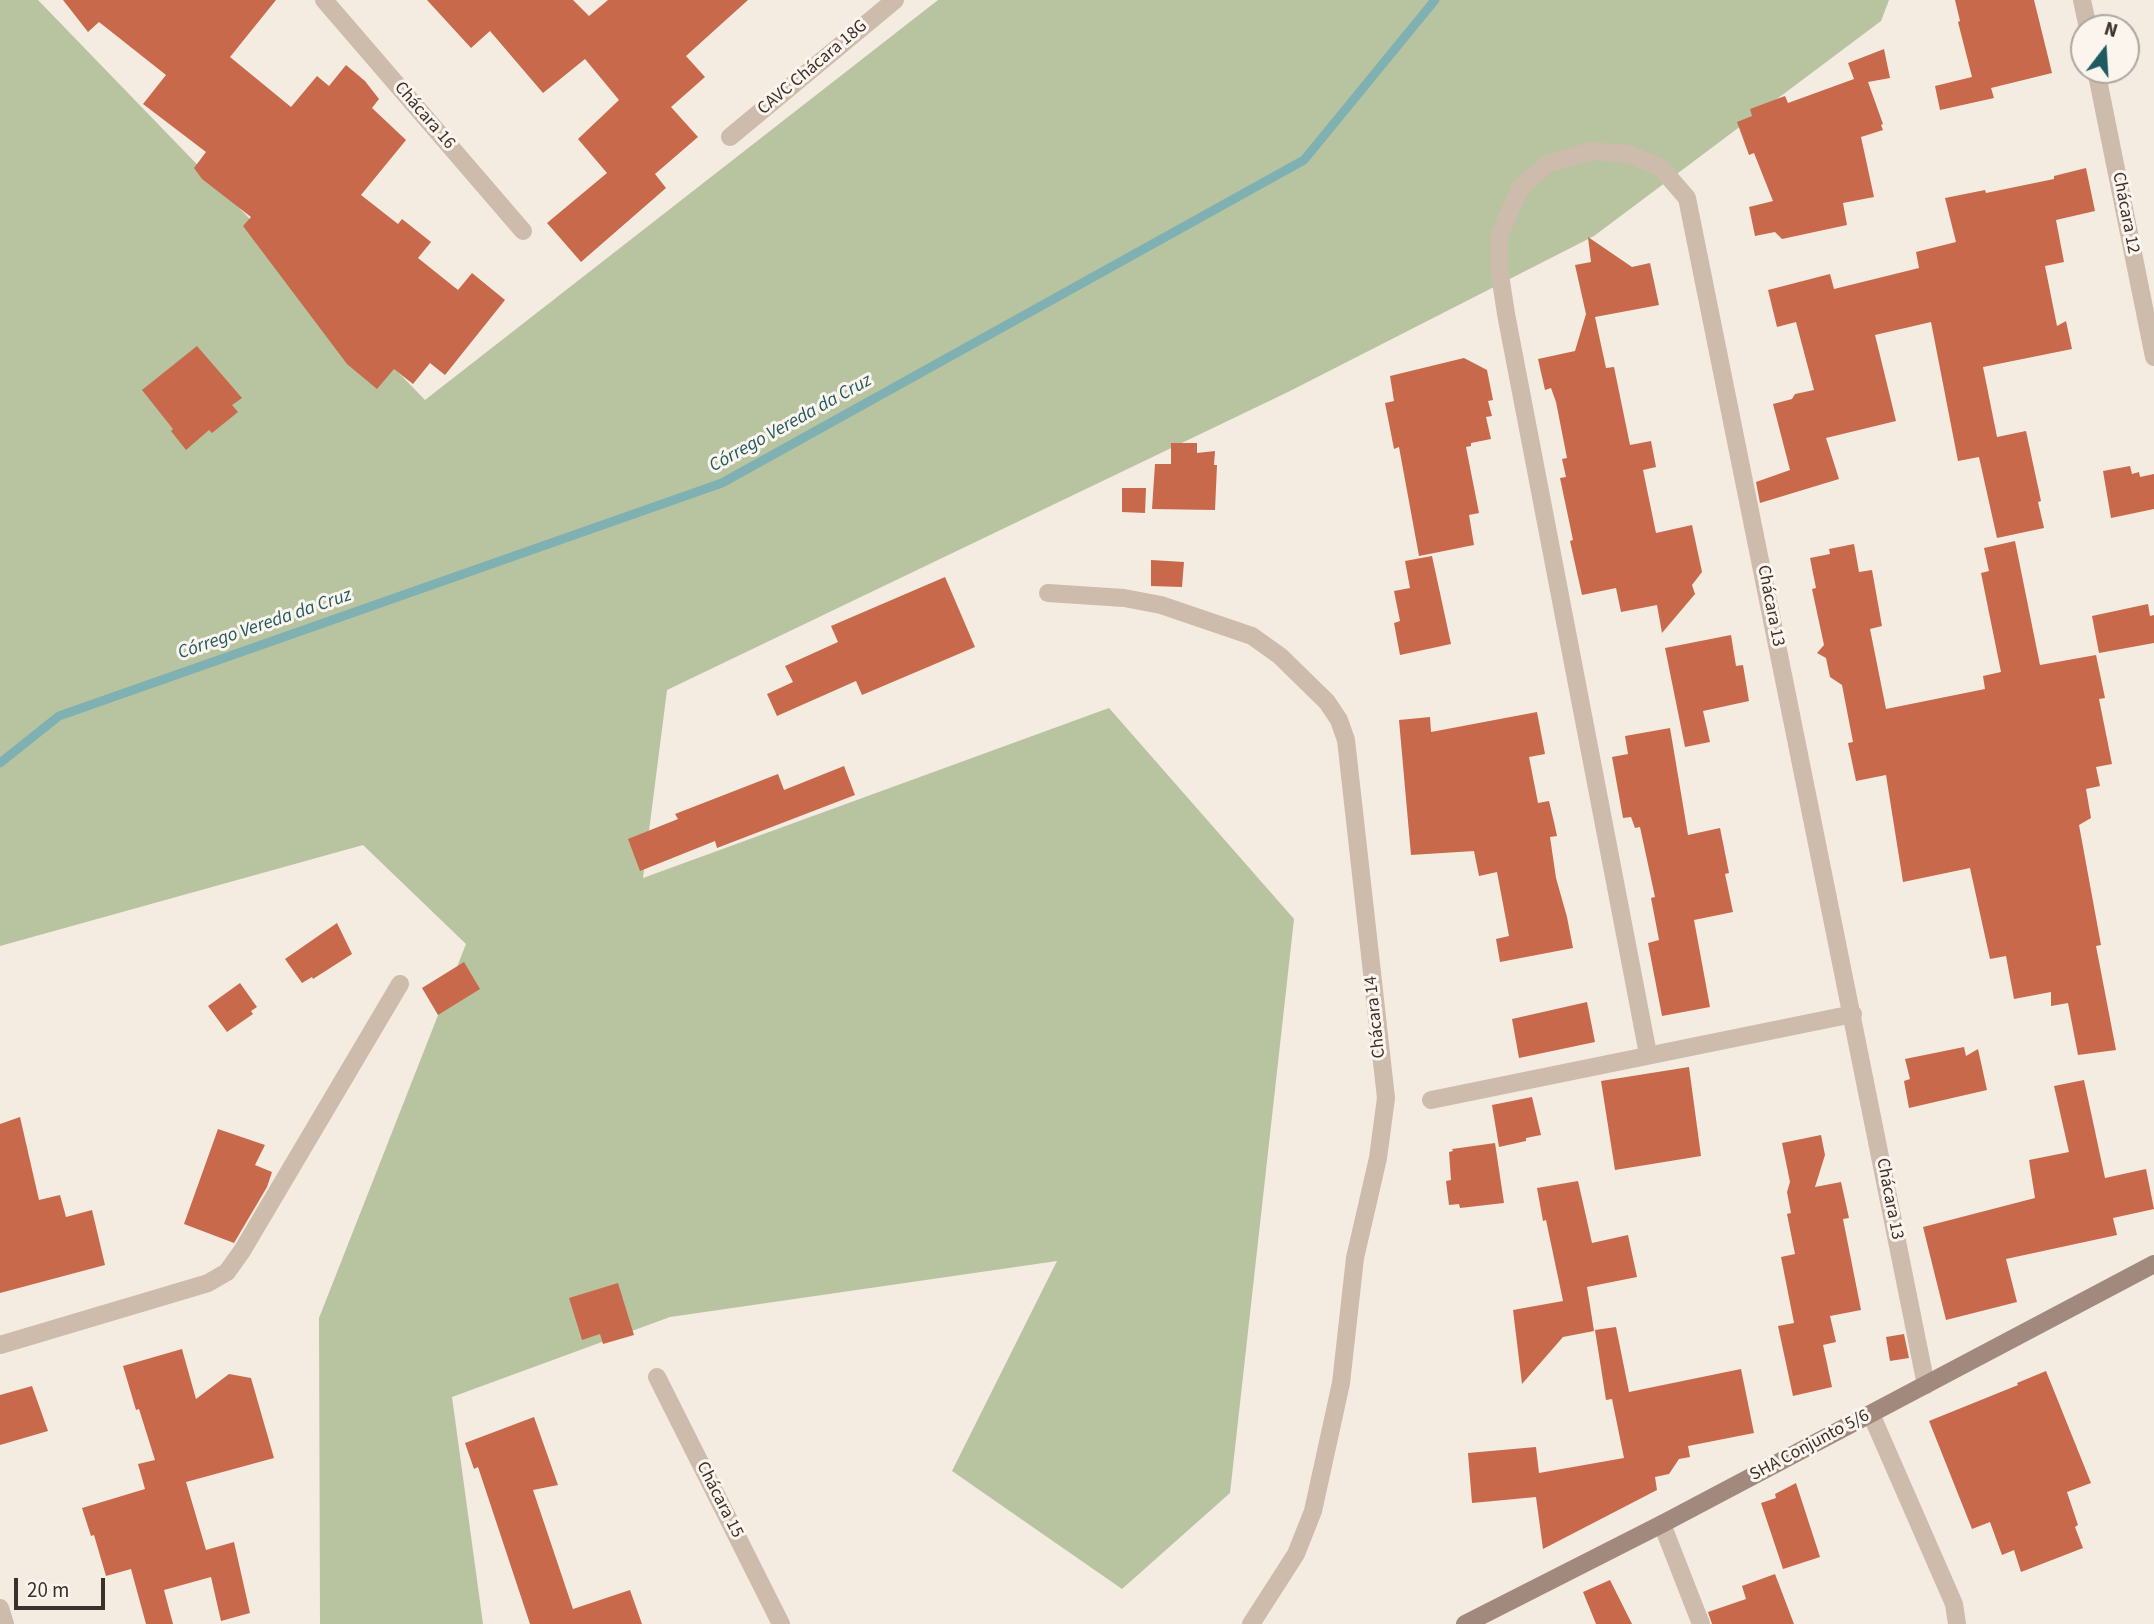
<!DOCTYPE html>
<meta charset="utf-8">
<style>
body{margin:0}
#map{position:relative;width:2154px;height:1624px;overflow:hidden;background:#f4ebe1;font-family:"Source Sans 3",sans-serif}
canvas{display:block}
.north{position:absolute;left:2070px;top:14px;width:70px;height:70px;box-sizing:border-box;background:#fbf5ee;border:2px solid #aea6a0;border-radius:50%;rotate:17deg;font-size:19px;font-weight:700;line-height:28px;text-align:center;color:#3b302b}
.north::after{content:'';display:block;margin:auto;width:24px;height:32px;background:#1f5a5e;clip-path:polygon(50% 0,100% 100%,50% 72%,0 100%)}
.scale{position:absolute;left:14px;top:1578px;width:91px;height:32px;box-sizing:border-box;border:4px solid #3b302b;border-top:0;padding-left:9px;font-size:21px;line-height:24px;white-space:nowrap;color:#3b302b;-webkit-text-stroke:5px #fbf5ee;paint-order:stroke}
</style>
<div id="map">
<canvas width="2154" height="1624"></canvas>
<div class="north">N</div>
<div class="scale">20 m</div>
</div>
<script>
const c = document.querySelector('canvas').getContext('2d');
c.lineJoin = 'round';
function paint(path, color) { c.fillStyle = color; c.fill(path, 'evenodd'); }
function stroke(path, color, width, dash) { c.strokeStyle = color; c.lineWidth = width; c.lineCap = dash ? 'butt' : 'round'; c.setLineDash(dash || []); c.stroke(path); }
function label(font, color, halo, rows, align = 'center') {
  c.font = font + ' "Source Sans 3",sans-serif'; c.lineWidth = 6; c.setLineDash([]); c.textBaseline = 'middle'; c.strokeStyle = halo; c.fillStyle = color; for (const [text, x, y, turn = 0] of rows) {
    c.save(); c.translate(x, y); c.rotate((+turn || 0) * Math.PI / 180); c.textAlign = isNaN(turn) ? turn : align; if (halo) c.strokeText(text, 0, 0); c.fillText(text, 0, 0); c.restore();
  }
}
const green = new Path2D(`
 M0 0H38L425 400 938 0H1889L1881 21 1594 236 1288 392 667 690 643 878 1109 708 1294 919 1230 1493 1122 1589 952 1471 1057 1261 670 1317 452 1397 483 1624H320L319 1318 466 944 363 845 0 946Z`);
const stream = new Path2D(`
 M0 763 59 716 722 483 1304 160 1435 0`);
const building = new Path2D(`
 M63 0H276L230 57 291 107 317 76 329 86 346 65 365 81 379 99 372 108 406 140 361 195 398 224 402 219 431 242 418 258 458 290 472 273 505 300 445 375 430 363 413 384 394 369 377 389 347 364 243 226 251 217 202 179 194 168 206 152 143 104 166 75 99 22 88 32Z
 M427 0H573L589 16 608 0H748L686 56 705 77 671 107 698 137 655 174 666 188 581 262 547 223 607 173 578 139 619 100 585 59 543 93 490 31 471 48Z
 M1955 0H2034L2052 73 1991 88 1994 98 1940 110 1935 86 1972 77 1958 22 1960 21Z
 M1884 49 1890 78 1868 82 1883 124 1881 125 1883 130 1861 137 1874 197 1843 203 1847 225 1782 239 1775 232 1755 236 1749 207 1773 201 1754 153 1749 155 1737 122 1752 116 1750 109 1785 96 1788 103 1854 79 1848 63Z
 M2086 168 2095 211 2056 220 2064 262 2045 266 2057 326 2066 321 2072 349 1983 367 1997 437 2026 431 2041 501 2038 502 2044 528 1997 538 1979 457 1958 461 1931 322 1875 335 1896 421 1826 438 1839 479 1760 503 1756 482 1790 470 1773 404 1792 399 1795 394 1814 390 1796 322 1777 327 1768 290 1830 274 1834 289 1919 268 1916 252 1956 242 1945 198 1985 190 1986 193 2054 179V176Z
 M1588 237 1632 267 1650 263 1659 305 1595 317 1606 368 1614 367 1630 445 1651 441 1656 467 1643 470 1656 533 1692 525 1702 572 1692 585 1695 594 1662 633 1657 605 1621 612 1616 588 1582 595 1570 541 1573 540 1560 478 1566 477 1562 459 1567 458 1556 402 1551 388 1545 390 1538 359 1575 351 1586 314 1575 265 1591 262Z
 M197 346 242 398 232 405 238 412 212 433 209 430 186 450 171 431 173 429 142 390Z
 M1464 358 1487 370 1493 400 1488 401 1492 416 1486 417 1491 439 1471 443V446L1466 447 1479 513 1469 515 1474 545 1419 556 1399 447 1394 449 1385 403 1394 401 1390 376Z
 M1171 443H1197V453L1215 451 1214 465H1217L1215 510 1152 509 1155 464H1171Z
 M2130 466 2132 474 2139 472 2140 477 2154 474V509L2111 518 2103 471Z
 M1122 488H1146L1145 513 1122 512Z
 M2015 541 2040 665 2096 655 2105 698 2099 699 2112 764 2096 767 2100 786 2086 789 2091 818 2079 825 2101 945 2096 946 2116 1050 2078 1055 2068 1003 2051 1006V992L2014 999 2006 956 1990 959 1970 868 1903 882 1886 775 1856 781 1848 743 1853 742 1842 685 1830 677 1826 658 1817 653 1824 645 1812 589 1816 588 1810 558 1830 554 1829 549 1854 544 1859 572 1872 570 1882 626 1870 629 1886 709 1985 689 1983 676 2001 672 1981 573 1989 571 1984 548Z
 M1432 556 1451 644 1400 655 1394 623 1400 621 1394 591 1410 588 1405 561Z
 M1151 560 1184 562 1182 587 1151 586Z
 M945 577 975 647 862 695 856 681 777 716 767 694 793 682 785 666 838 642 831 626Z
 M2148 604 2150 616 2154 615V643L2099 653 2092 616Z
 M1731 635 1736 666 1743 665 1749 701 1703 711 1710 742 1685 747 1665 648Z
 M1537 712 1545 754 1529 757 1538 803 1549 801 1554 822 1557 836 1550 837 1556 878 1567 917 1573 948 1500 962 1496 939 1509 936 1497 872 1479 876 1474 851 1411 855 1399 720 1430 717 1431 732Z
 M1670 728 1688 835 1720 828 1729 873 1725 874 1733 912 1694 920 1710 1007 1662 1016 1648 943 1659 940 1651 898 1655 897 1640 827 1635 828 1631 817 1623 818 1612 757 1628 754 1625 736Z
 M844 766 855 795 717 848 715 841 640 871 628 839 678 819 675 814 778 774 784 790Z
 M337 923 352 954 313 979 312 977 302 983 285 959Z
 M464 962 480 989 438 1015 422 988Z
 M240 983 257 1007 251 1011 253 1014 227 1032 208 1006Z
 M1587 1002 1595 1042 1519 1058 1512 1019Z
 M1964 1047 1966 1056 1978 1049 1987 1090 1909 1108 1904 1081 1910 1079 1905 1059Z
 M1689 1067 1701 1156 1615 1170 1601 1081Z
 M2084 1080 2105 1178 2146 1169 2154 1209 2113 1218 2117 1235 2006 1259 2017 1302 1946 1320 1923 1227 2035 1198 2029 1160 2069 1152 2054 1086Z
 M1532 1097 1541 1135 1526 1138V1141L1499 1147 1492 1105Z
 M20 1117 39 1200 60 1195 66 1217 92 1210 105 1265 0 1293V1124Z
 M218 1129 265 1145 255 1165 272 1172 267 1187 234 1243 184 1224Z
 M1821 1135 1825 1155 1815 1187 1841 1182 1849 1218 1843 1219 1861 1310 1830 1316 1836 1342 1823 1345 1832 1387 1793 1396 1778 1326 1794 1323 1781 1257 1795 1254 1787 1214 1791 1213 1787 1192 1790 1182 1782 1143Z
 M1495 1143 1504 1203 1460 1208 1459 1204 1449 1205 1446 1181 1451 1180 1449 1152 1453 1151 1452 1149Z
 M1578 1181 1592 1243 1628 1235 1637 1277 1587 1287 1594 1331 1563 1337 1522 1384 1513 1310 1563 1301 1546 1220 1543 1221 1537 1188Z
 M618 1283 634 1335 603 1344 600 1334 582 1340 569 1298Z
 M1616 1327 1629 1392 1741 1369 1754 1433 1688 1446 1690 1457 1679 1459 1669 1474 1655 1477 1657 1490 1543 1549 1536 1497 1472 1503 1468 1453 1536 1447 1539 1473 1624 1458 1612 1399 1606 1400 1595 1330Z
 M1904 1334 1909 1358 1890 1361 1886 1337Z
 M182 1349 196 1399 229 1374 251 1378 274 1458 186 1482 206 1550 234 1542 250 1613 221 1621 211 1577 164 1590 173 1624H146L131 1569 106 1576 94 1535 91 1536 82 1508 145 1489 138 1464 155 1460 139 1409 136 1410 123 1366Z
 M2046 1371 2091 1483 2067 1492 2078 1525 2075 1527 2083 1548 2021 1572 2014 1550 2002 1555 1990 1522 1972 1529 1929 1421 2018 1385 2017 1383Z
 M32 1386 48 1431 0 1445V1395Z
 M534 1417 558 1485 533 1490 573 1609 630 1590 642 1624H530L478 1467 474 1469 465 1443Z
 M1796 1483 1820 1557 1783 1569 1761 1503 1776 1498 1775 1494Z
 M1775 1574 1794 1624H1712L1708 1612 1746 1599 1742 1586Z
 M1610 1580 1632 1624H1596L1583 1592Z`);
const street = new Path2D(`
 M324 0 523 231
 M2082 0 2088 28
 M2096 70 2154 357
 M730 137 895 0
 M1048 593 1124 598 1161 605 1252 636 1280 656 1327 702 1339 720 1346 740 1386 1098 1378 1158 1355 1258 1341 1383 1313 1511 1296 1554 1251 1624
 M1648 1054 1506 314 1499 268V236L1520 188 1547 164 1591 151 1629 154 1661 168 1687 198 1926 1385
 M1431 1100 1853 1014
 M0 1345 208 1283 227 1272 242 1251 400 984
 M657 1377 781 1624
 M1871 1414 1954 1604 1957 1624
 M1662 1524 1701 1624
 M0 1608 5 1624`);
const secondary = new Path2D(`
 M1465 1624 1662 1524 2154 1264`);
const streetNames = [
 ["CAVC Chácara 18G",813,68,-40],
 ["Chácara 16",424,116,49],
 ["Chácara 12",2125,213,79],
 ["Chácara 13",1770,606,79],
 ["Chácara 14",1376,1017,-96],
 ["Chácara 13",1889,1199,79],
 ["SHA Conjunto 5/6",1810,1446,-28],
 ["Chácara 15",719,1500,63]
];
const waterNames = [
 ["Córrego Vereda da Cruz",791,424,-29],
 ["Córrego Vereda da Cruz",265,625,-19]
];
paint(green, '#b8c4a0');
stroke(stream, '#7fb0b2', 9);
paint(building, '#c8694b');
stroke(street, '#cdbbac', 18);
stroke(secondary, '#a18a7d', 18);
label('18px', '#3b302b', '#fbf5ee', streetNames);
label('italic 19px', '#1f5a5e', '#fbf5ee', waterNames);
</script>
